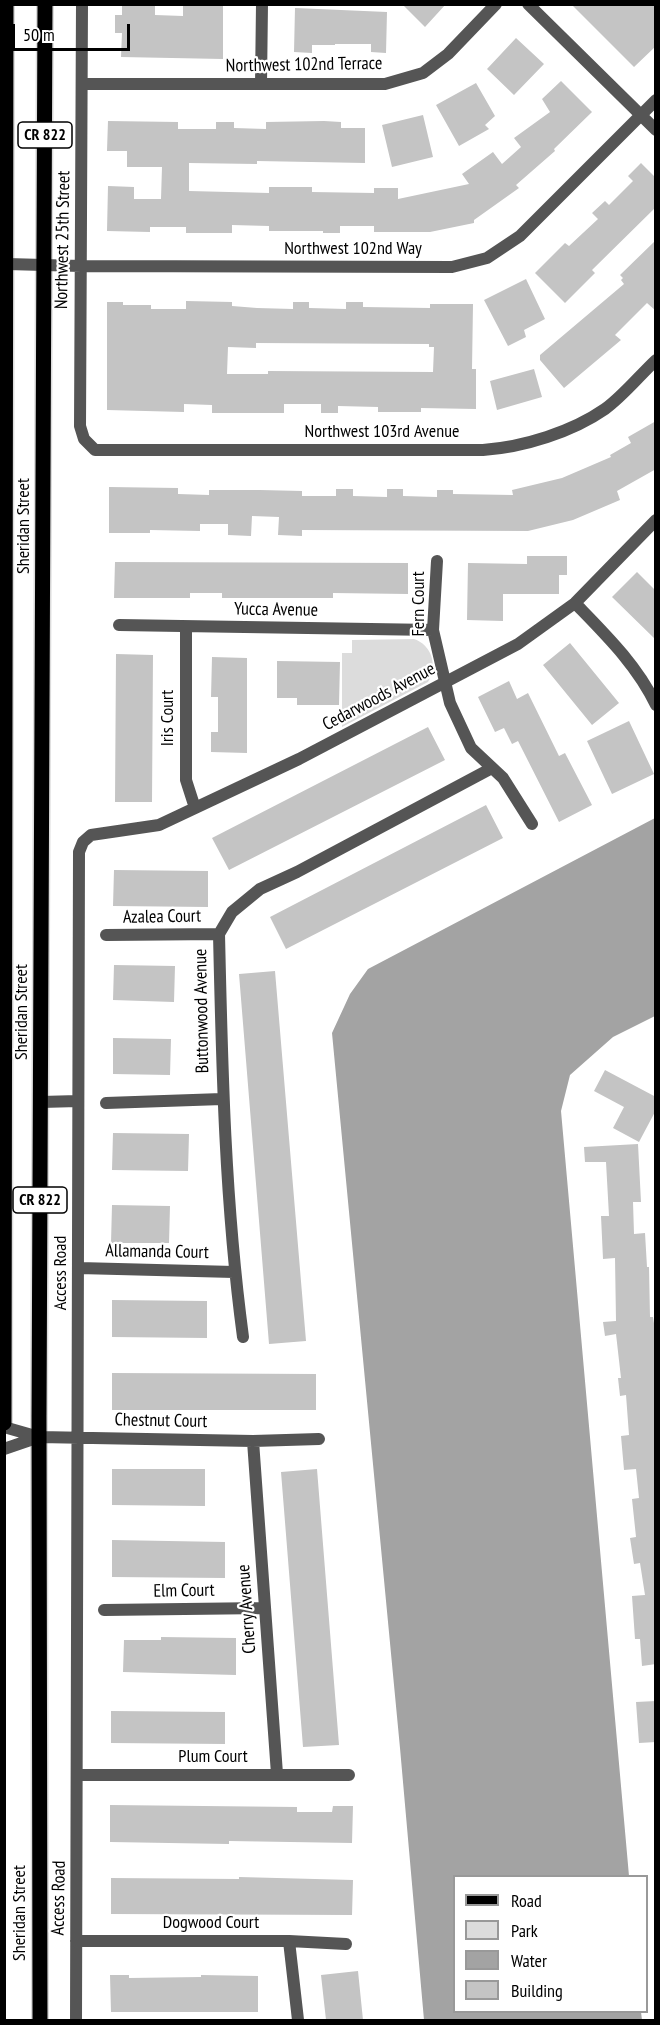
<!DOCTYPE html>
<style>
body{margin:0}
#map{position:relative;width:660px;height:2025px;overflow:hidden;background:#fff;font-family:"PT Sans Narrow",sans-serif}
canvas{display:block}
.frame{position:absolute;inset:0;border:6px solid #000;pointer-events:none}
.legend{position:absolute;left:453px;top:1875px;width:195px;height:138px;box-sizing:border-box;background:#fff;border:2px solid #999;margin:0;padding:8px 10px;list-style:none;font-size:18px;color:#000}
.legend li{display:flex;align-items:center;gap:12px;height:30px}
.legend b{width:30px;border:2px solid #999}
.scale{position:absolute;left:12px;top:24px;width:118px;height:27px;box-sizing:border-box;border:3px solid #000;border-top:0;padding-left:8px;font-size:18px;line-height:21px;white-space:nowrap;color:#000;-webkit-text-stroke:4px #fff;paint-order:stroke}
</style>
<div id="map">
<canvas width="660" height="2025"></canvas>
<div class="frame"></div>
<ul class="legend">
<li><b style="height:8px;background:#000"></b>Road</li>
<li><b style="height:16px;background:#dcdcdc"></b>Park</li>
<li><b style="height:16px;background:#a3a3a3"></b>Water</li>
<li><b style="height:16px;background:#c4c4c4"></b>Building</li>
</ul>
<div class="scale">50 m</div>
</div>
<script>
const c = document.querySelector('canvas').getContext('2d');
c.lineJoin = 'round';
function paint(path, color) { c.fillStyle = color; c.fill(path, 'evenodd'); }
function stroke(path, color, width, dash) { c.strokeStyle = color; c.lineWidth = width; c.lineCap = dash ? 'butt' : 'round'; c.setLineDash(dash || []); c.stroke(path); }
function label(font, color, halo, rows, align = 'center') {
  c.font = font + ' "PT Sans Narrow",sans-serif'; c.lineWidth = 4.5; c.setLineDash([]); c.textBaseline = 'middle'; c.strokeStyle = halo; c.fillStyle = color; for (const [text, x, y, turn = 0] of rows) {
    c.save(); c.translate(x, y); c.rotate((+turn || 0) * Math.PI / 180); c.textAlign = isNaN(turn) ? turn : align; if (halo) c.strokeText(text, 0, 0); c.fillText(text, 0, 0); c.restore();
  }
}
const green = new Path2D(`
 M414 639C432 645 438 666 428 682L342 727V653H352V640Z`);
const water = new Path2D(`
 M655 818V1016L613 1037 570 1075 561 1111 629 1876H454V2012H641L642 2020H424L400 1748 332 1033 350 994 368 969Z`);
const building = new Path2D(`
 M122 4H155V15L183 16V4H223V59L121 57 122 33H115V15H122Z
 M402 4H446L425 27Z
 M571 4H656V46L634 67Z
 M295 8 387 12 386 53 371 52V44H335V45H312V53L294 52Z
 M516 38 544 64 514 95 487 69Z
 M561 81 592 112 554 149 555 151 516 185 519 188 474 220V223L430 232H374V226H340V233H323V231H269V226L232 225V233H186V227H150V232L107 231 108 186 134 187V199H161L162 167H127V151H107L108 121 178 122V129H216V122H234V128L266 129V122L324 121 341 122V128H365V163L257 161V164L189 163V191L269 193V187H312V192L374 193V188H398V199L469 184 462 174 493 152 502 164 521 147 514 138 550 112 542 99Z
 M476 83 495 116 485 125 489 129 459 146 436 105Z
 M423 115 433 157 392 167 382 125Z
 M641 163 656 178V207L592 270 595 273 565 303 535 273 565 243 569 246 598 219 592 213 605 201 609 205 633 181 628 176Z
 M656 240V311L647 303 615 335 621 340 564 388 540 360V355L624 284 621 280 623 278 620 275Z
 M526 279 545 319 524 330 526 337 508 346 484 300Z
 M186 301 232 302V306L257 308 293 309V302H309V308L346 309V302H363V307L430 308V304H473L472 369H476V409L421 408V412H378V407L338 406V413H321V404H284V413H212V405L184 404V412L107 410V302H123V305H151V309H186ZM256 343 429 344V347H434L433 372 268 371V374H227L228 347 256 348Z
 M534 369 542 397 497 410 490 381Z
 M656 421V469L617 491 620 500 573 520 528 531 302 530V536L278 535 279 517 252 516 251 536 228 535V524H200V531L150 530V533H109V487L178 488V494L209 495V490H260L302 491V496H336V489H353V496L387 497V489H403V496L437 497V490H453V494L513 495 512 490 562 478 611 457 610 455 631 443 628 437Z
 M527 556H567V575H559V594H503V621L467 620 468 563 527 564Z
 M115 562 408 563V594L333 593V598H222V593H190V598H114Z
 M637 572 656 591V640L612 597Z
 M570 643 619 703 592 725 543 665Z
 M116 654 153 655 152 802H115Z
 M212 657 247 658V753L211 752V732H218V697H211Z
 M277 661 340 662 339 705H297V698H277Z
 M509 681 517 699 528 693 559 756 565 753 592 805 559 822 518 741 512 744 504 728 495 732 478 697Z
 M629 721 654 774 612 794 587 741Z
 M428 727 445 760 229 870 212 838Z
 M486 805 503 838 286 949 270 917Z
 M114 870 208 871V907L113 906Z
 M114 965 175 966 174 1002 113 1000Z
 M275 971 306 1341 269 1344 239 974Z
 M113 1038 171 1039 170 1075 113 1074Z
 M605 1070 656 1097V1110L639 1142 613 1128 624 1107 594 1091Z
 M113 1133 189 1134 188 1171 112 1170Z
 M638 1144 641 1202H633L634 1234 645 1233 647 1267H649L650 1317H653L656 1336V1664L642 1666 640 1639H635L632 1596 645 1595 640 1563 634 1564 630 1538 636 1537 632 1499 639 1498 636 1469 624 1470 621 1436 629 1435 626 1395 620 1396 618 1378H621L616 1334 605 1336 603 1322 616 1321 615 1258 603 1259 601 1216H609L606 1162H585L584 1147Z
 M112 1205 170 1206 169 1243H111Z
 M112 1300 207 1301V1338L112 1337Z
 M112 1373 316 1374V1410H112Z
 M112 1469H205V1506L112 1505Z
 M317 1469 339 1745 303 1747 281 1472Z
 M112 1540 225 1542V1578L112 1577Z
 M161 1637 236 1638V1675L123 1672 124 1640H161Z
 M656 1701V1742L639 1743 636 1702Z
 M111 1711 225 1712V1744L111 1743Z
 M110 1805 297 1807V1812H332L333 1806H353L352 1843 229 1841V1844L110 1842Z
 M239 1877 353 1880 352 1915 111 1914V1878L239 1879Z
 M358 1971 363 2020H326L321 1975Z
 M110 1975H129V1978L201 1977V1975L258 1976V2012H111Z`);
const minor = new Path2D(`
 M82 4 80 426 84 439 95 450H483C524 447 572 432 605 409 623 396 639 376 656 360
 M528 4 656 130
 M83 84H385L423 73 448 54 496 4
 M261 84 262 4
 M7 264 81 266 452 267 487 258 520 236 656 100
 M437 561 433 630 450 703 471 748 503 778 532 824
 M575 603C605 634 637 665 656 705
 M119 625 433 630
 M186 627V780L195 808
 M106 935 219 934
 M41 1102 78 1101
 M106 1103 222 1099
 M79 1268 234 1272
 M243 1337C225 1203 222 1069 219 934L232 912 260 889 297 872 492 768
 M4 1427 39 1437 253 1441 319 1439
 M253 1441 277 1774
 M4 1449 39 1437
 M104 1610 265 1608
 M78 1775H349
 M76 1941H289L346 1944
 M289 1941 298 2020
 M76 2020 79 852 83 842 91 835 159 825 299 759 518 644 575 603 656 520`);
const primary = new Path2D(`
 M4 1423 6 4
 M40 2020 39 1415 45 4`);
const shields = [
 [45,135,54],
 [40,1200,54]
];
const shieldNames = [
 ["CR 822",45,135],
 ["CR 822",40,1200]
];
const streetNames = [
 ["Northwest 102nd Terrace",304,65,-1],
 ["Northwest 25th Street",63,240,-89],
 ["Northwest 102nd Way",353,249],
 ["Northwest 103rd Avenue",382,432],
 ["Sheridan Street",24,526,-90],
 ["Fern Court",419,604,-90],
 ["Yucca Avenue",276,610,1],
 ["Cedarwoods Avenue",379,697,-28],
 ["Iris Court",168,718,-90],
 ["Azalea Court",162,917,-1],
 ["Buttonwood Avenue",202,1011,-91],
 ["Sheridan Street",22,1012,-90],
 ["Allamanda Court",157,1252,1],
 ["Access Road",61,1273,-90],
 ["Chestnut Court",161,1421,1],
 ["Elm Court",184,1591,-1],
 ["Cherry Avenue",247,1609,-94],
 ["Plum Court",213,1757],
 ["Access Road",59,1898,-89],
 ["Sheridan Street",20,1913,-90],
 ["Dogwood Court",211,1923]
];
paint(green, '#dcdcdc');
paint(water, '#a3a3a3');
paint(building, '#c4c4c4');
stroke(primary, '#dbdbdb', 18);
stroke(minor, '#555', 12);
stroke(primary, '#000', 15);
for (const [x, y, w] of shields) { const box = new Path2D(); box.roundRect(x - w / 2, y - 13, w, 26, 4.5); c.fillStyle = '#fff'; c.fill(box); stroke(box, '#000', 1.5); }
label('bold 16px', '#000', null, shieldNames);
label('18px', '#000', '#fff', streetNames);
</script>
